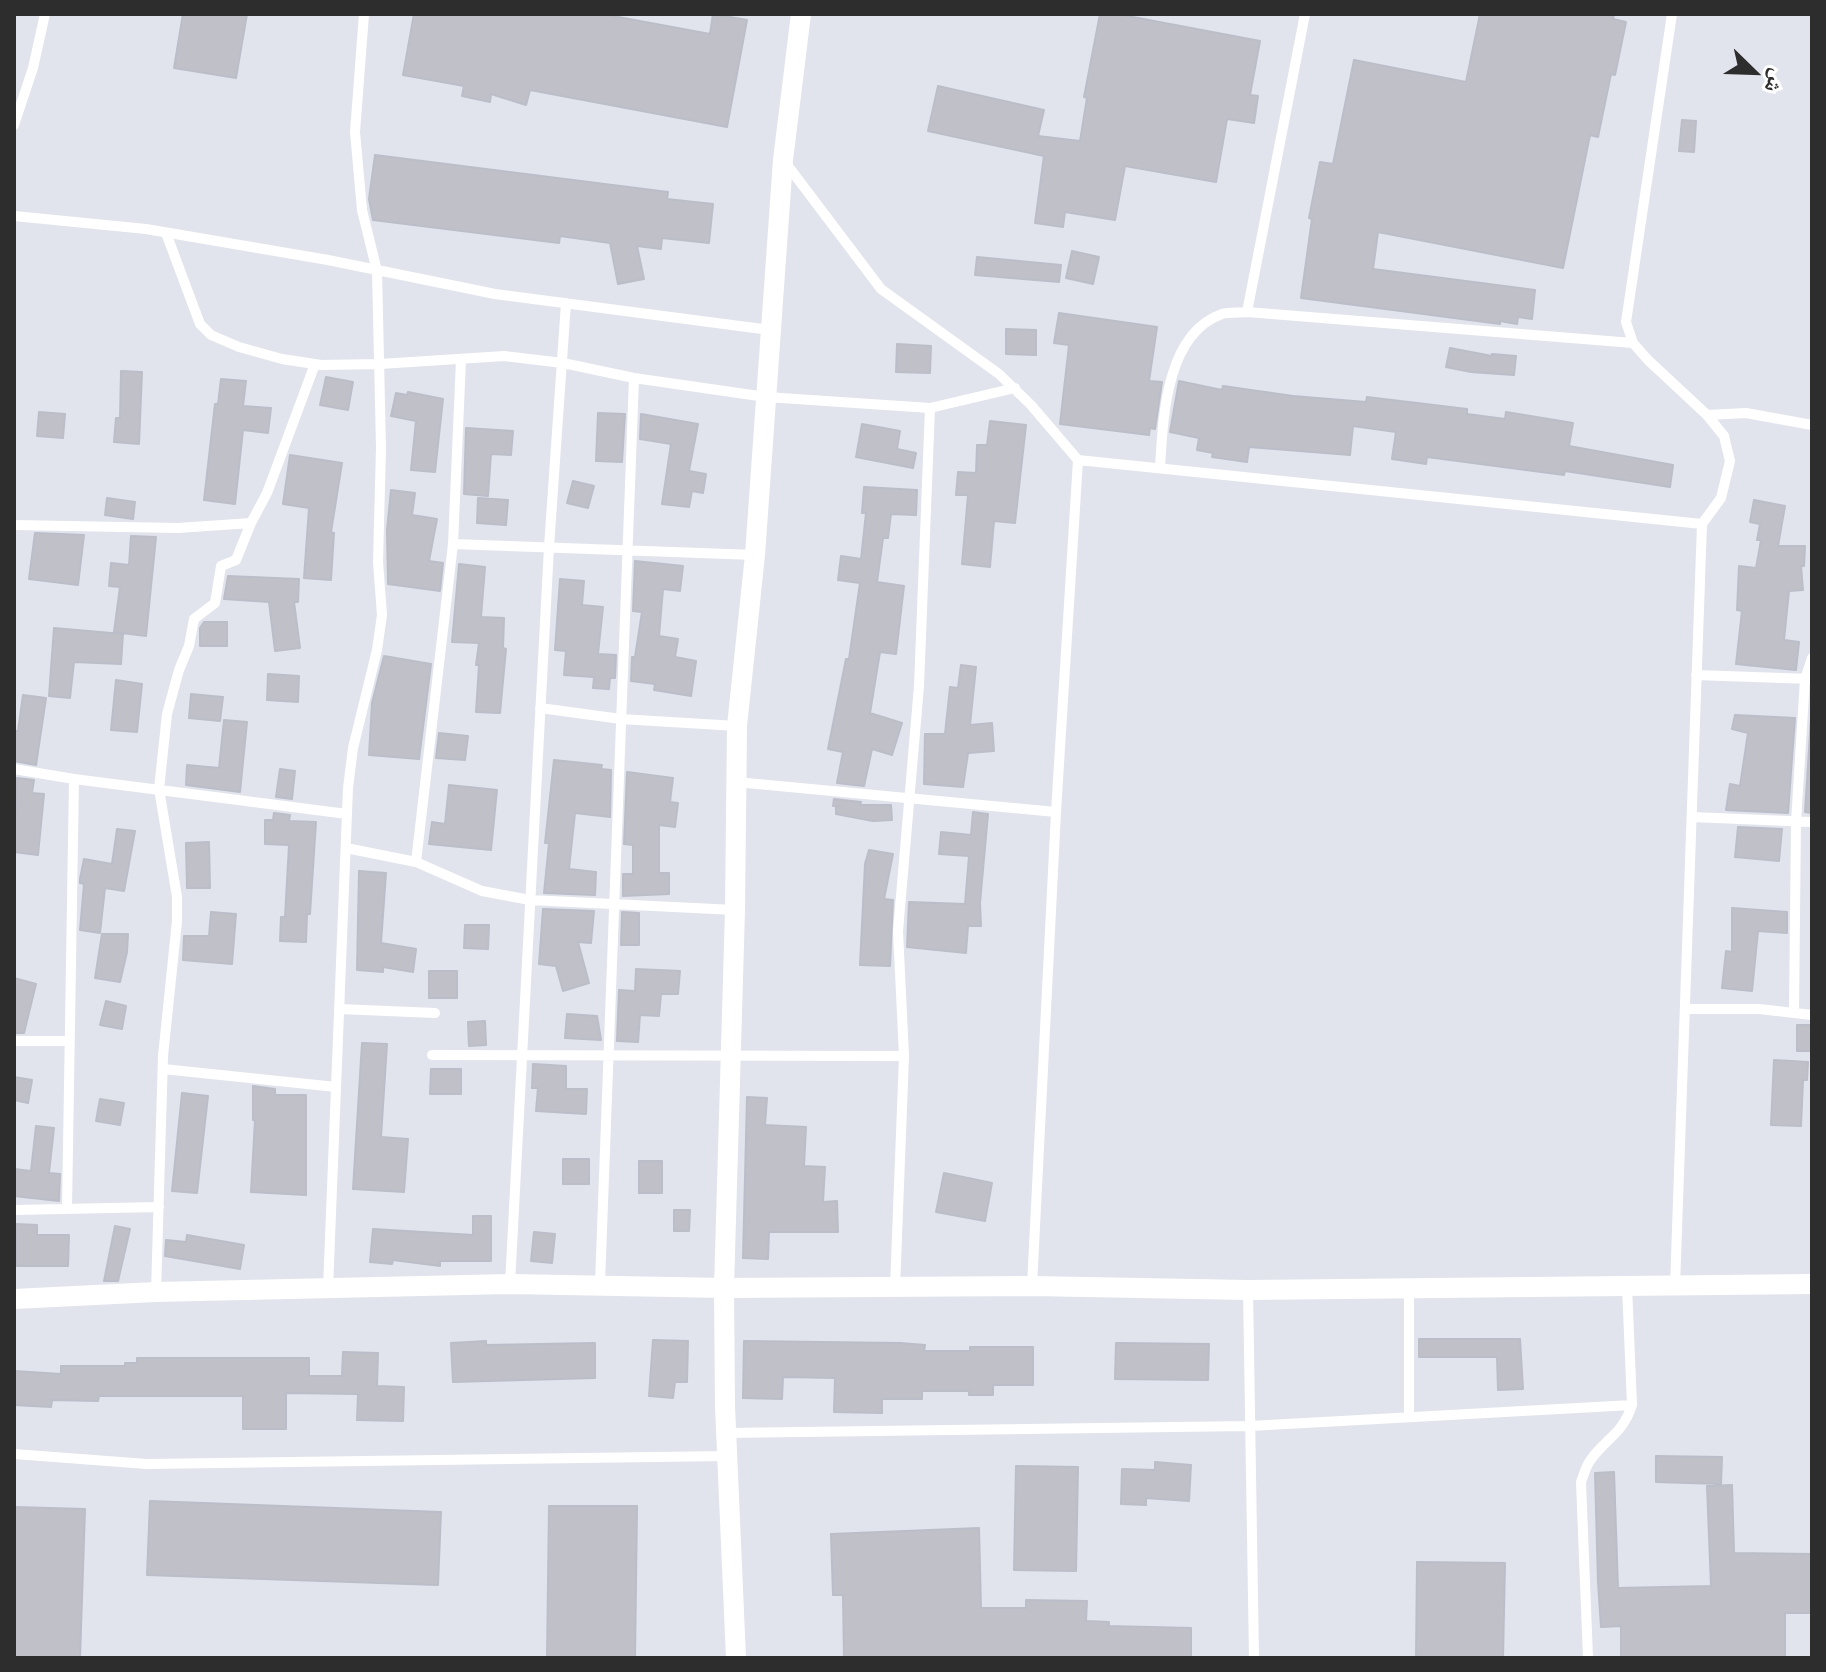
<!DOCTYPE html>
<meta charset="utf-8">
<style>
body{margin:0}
#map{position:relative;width:1826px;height:1672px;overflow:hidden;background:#e1e4ec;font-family:Quicksand,"Noto Naskh Arabic",sans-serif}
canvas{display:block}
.frame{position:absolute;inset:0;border:16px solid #2d2d2d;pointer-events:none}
.north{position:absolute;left:1714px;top:32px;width:80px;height:80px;-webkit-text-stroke:6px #fff;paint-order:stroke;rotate:113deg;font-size:22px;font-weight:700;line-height:32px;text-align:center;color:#2d2d2d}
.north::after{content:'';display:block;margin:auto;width:28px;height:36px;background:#2d2d2d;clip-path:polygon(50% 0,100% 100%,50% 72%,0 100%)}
</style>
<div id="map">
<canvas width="1826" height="1672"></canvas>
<div class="frame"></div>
<div class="north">ش</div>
</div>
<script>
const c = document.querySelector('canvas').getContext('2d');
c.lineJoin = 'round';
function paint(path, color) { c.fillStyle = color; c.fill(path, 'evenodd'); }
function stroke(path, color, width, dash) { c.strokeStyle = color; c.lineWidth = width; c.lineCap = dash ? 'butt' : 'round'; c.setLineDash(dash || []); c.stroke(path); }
const building = new Path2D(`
 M183 14H247L236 78 174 68Z
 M414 14H602L710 34 713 14 747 20 727 127 530 90 526 105 491 94 490 102 462 96 464 86 403 75Z
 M1100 14H1117L1260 41 1250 95 1258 96 1254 123 1227 119 1216 182 1125 166 1115 220 1065 212 1063 227 1035 223 1044 156 928 131 938 86 1044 110 1038 136 1080 141 1087 98 1084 97Z
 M1480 14H1614L1613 19 1626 22 1615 75 1611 74 1598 137 1590 135 1563 268 1378 232 1373 269 1535 290 1532 319 1518 317 1517 324 1500 321V324L1301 298 1312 219 1309 218 1320 162 1333 164 1354 60 1466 82Z
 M1682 120 1696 121 1694 152 1679 151Z
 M375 155 668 192 667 199 713 204 709 243 662 238 661 249 637 246 644 279 618 284 610 243 560 236 559 243 373 220 369 199Z
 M1072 251 1099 257 1093 284 1066 278Z
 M977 257 1061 265 1059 282 975 275Z
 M1059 313 1157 327 1149 381 1162 382 1155 429 1150 428 1149 435 1060 424 1069 345 1054 343Z
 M1006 329 1036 330V355L1006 354Z
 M897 344 931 346 930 373 896 372Z
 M1450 348 1492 356V354L1516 356 1514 375 1471 372 1446 367Z
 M121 371 142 372 139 444 114 442 116 418H120Z
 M326 377 353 382 348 410 320 405Z
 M221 379 246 381 243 406 271 408 268 433 243 430 235 504 204 500 215 404H218Z
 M1179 381 1222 390 1223 386 1293 396 1366 402 1367 397 1467 409V414L1505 419 1506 412 1573 423 1569 446 1673 465 1670 487 1565 471 1564 475 1427 457 1426 464 1392 459 1396 432 1353 426 1350 455 1249 447 1247 462 1212 457 1213 453 1197 450 1199 438 1170 432Z
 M408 392 443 399 435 472 411 470 416 421 391 416 396 393 407 395Z
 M39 412 65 414 63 438 37 436Z
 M598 413 625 414 622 462 596 461Z
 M641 414 698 424 689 471 706 474 703 493 692 491 689 507 662 504 671 444 640 439Z
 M990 421 1026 425 1015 523 994 521 990 567 962 564 968 495H956L958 472 976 473 977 445H987Z
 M862 424 900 431 897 449 916 453 913 468 856 457Z
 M466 428 513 431 511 455 491 454 488 496 464 494Z
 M290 455 342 463 331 532 334 533 331 580 304 578 309 508 283 504Z
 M573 481 594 486 588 508 567 503Z
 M864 487 917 490 916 515 891 514 888 538H883L877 582 904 586 896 654 880 652 870 713 902 723 892 755 872 749 864 786 837 783 843 752 828 749 846 659H849L860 583 838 580 841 556 861 559 866 513H862Z
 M391 490 415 493 412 515 437 519 429 561 443 563 440 591 388 584 387 530Z
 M107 498 135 502 133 519 105 515Z
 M478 498 508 500 506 525 477 523Z
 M1754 500 1785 506 1778 546H1805L1804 566H1801L1803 590 1789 591 1784 640 1799 642 1796 670 1736 664 1742 611 1737 610 1739 566 1756 568 1761 540H1757L1760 524 1750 522Z
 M35 533 84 535 78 585 29 579Z
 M131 536 156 537 146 636 114 632 120 587 109 586 111 563 129 565Z
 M635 561 683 566 680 591 663 589 659 636 678 639 675 657 696 661 691 696 654 690 655 684 631 681 632 657H635L642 612 633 611Z
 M459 564 485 567 481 617 504 618 503 648 506 649 500 713 476 712 479 665H476L479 643 452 642Z
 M228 576 299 579 298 602H294L300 648 275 651 269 602 224 599Z
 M560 579 584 581 582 605 603 607 598 654 616 655 615 678H610L609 689 593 688 594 677 564 675 566 651 555 650Z
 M204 622H227V646H200V628Z
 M54 628 123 634 121 664 74 662 70 698 49 696Z
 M384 656 431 664 419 759 369 755 372 703Z
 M961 665 976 667 970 725 992 723 994 751 968 753 963 787 924 784 925 734H945L950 687 958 688Z
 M268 674 299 676 298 702 267 700Z
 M116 680 142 684 137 732 111 730Z
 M191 694 223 697 220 721 189 718Z
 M23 695 46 698 36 765 14 761V731H18Z
 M1735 715 1795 718 1788 813 1726 810 1730 784 1740 786 1748 733 1732 729Z
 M1811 718H1812V813L1805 812Z
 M224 720 247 722 240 792 186 785 187 765 219 768Z
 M439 733 468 736 465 760 436 758Z
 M554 760 602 765 601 769 611 770 610 817 575 813 569 869 596 872 595 895 544 893 549 843H545Z
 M280 769 295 771 292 799 276 797Z
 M627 772 673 778 670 802 678 803 675 827 659 825V873H669V894L623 896V874H633V845L624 844Z
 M17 778 34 780 32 793 44 794 38 855 14 852Z
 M449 785 497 790 491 850 429 844 432 822 445 824Z
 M834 799 861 802 860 805H891L892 820 873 821 836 814V807L840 806H833Z
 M973 812 988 814 980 903 981 926H968L966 953 907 947 909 902 965 904 969 856 939 854 941 832 971 835Z
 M274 813 290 815 289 821 316 822 310 914H307L306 942 280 941 281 917H285L289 845 265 844V820H273Z
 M1738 827 1782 829 1779 861 1735 857Z
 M117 829 135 831 124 891 105 888 100 933 80 930 84 884 80 883V879L84 859 112 864Z
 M209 842 210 888H187L186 843Z
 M869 850 893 854 884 899 893 900 890 966 860 965 865 864Z
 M359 871 386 873 381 943 416 949 413 972 383 967V972L357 970Z
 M1732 908 1787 912V933L1758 931 1752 991 1722 988 1726 951 1732 952Z
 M543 909 594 911 591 943 578 942 589 983 563 991 556 966 539 964Z
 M211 912 236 914 232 964 183 960 184 936H209Z
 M622 912 639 913V945H621Z
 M465 925H489L488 949 464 948Z
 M102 934H128L127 952 120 982 95 978Z
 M636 969 680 971 678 994H661L659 1016 640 1015 638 1042 617 1041 619 990 635 991Z
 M429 971H457V998H429Z
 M14 978 36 984 24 1033H14Z
 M106 1001 126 1006 122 1029 100 1025Z
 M567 1014 597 1016 601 1040 565 1038Z
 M485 1021 486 1045 469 1046 468 1022Z
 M1797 1025H1812V1051H1797Z
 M362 1043 387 1044 381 1137 408 1139 404 1192 353 1189Z
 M1774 1060 1808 1062 1807 1080H1803L1801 1126 1771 1125Z
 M533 1064 566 1066V1089H587L586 1114 536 1111 538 1088H532Z
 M431 1069H461V1094H430Z
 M14 1077 32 1080 28 1103 14 1100Z
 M253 1086 275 1089V1095H306V1195L251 1192 255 1120H253Z
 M182 1093 208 1096 197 1193 172 1191Z
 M747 1097 767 1098 765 1125 806 1127 804 1166 825 1167 823 1202 837 1201 838 1232H769L768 1259 743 1258Z
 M100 1099 124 1103 120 1125 96 1121Z
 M36 1126 54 1128 49 1173 60 1174 59 1201 14 1196V1169L31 1171Z
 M563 1159H589V1184H563Z
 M639 1161H662V1193H639Z
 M944 1173 992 1183 985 1221 936 1212Z
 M674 1210H690L689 1231H674Z
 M473 1216H491V1261H440V1266L393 1260 392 1264 370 1262 373 1229 473 1235Z
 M16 1224 37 1225V1235H69L68 1266H16Z
 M115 1226 130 1229 118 1281H104Z
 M534 1232 555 1234 552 1263 531 1261Z
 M187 1235 244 1245 240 1269 165 1256 166 1240 186 1242Z
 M1419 1339H1520L1523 1389 1498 1390 1497 1357H1419Z
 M653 1340 688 1341 687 1382H675L673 1398 649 1396Z
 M486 1341V1345L595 1343V1378L453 1382 451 1343Z
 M744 1341 900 1343 925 1345 924 1351H970V1347H1033V1385H993V1395H969V1391H922V1399H882V1413L834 1412 835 1378 783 1377 782 1399 743 1398Z
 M1116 1343 1209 1344 1208 1380 1115 1379Z
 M343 1352 378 1353 377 1386 404 1387 403 1421 357 1420 358 1394 286 1393V1429H243V1396H99L98 1401 52 1400 51 1407 14 1405V1371L61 1374V1366H125V1363H137V1358H309V1376H342Z
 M1656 1456 1722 1457 1721 1484 1656 1482Z
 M1155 1462 1191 1465 1189 1501 1146 1498V1505L1121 1504 1122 1469 1155 1470Z
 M1016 1466 1078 1467 1076 1571 1014 1570Z
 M1614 1472 1618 1588 1711 1586 1707 1486 1732 1485 1734 1553 1812 1554V1613H1785V1658H1621V1626L1601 1627 1598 1582 1595 1473Z
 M150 1501 441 1512 438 1585 147 1575Z
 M549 1506H637L635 1658H547Z
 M14 1507 85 1509 80 1658H14Z
 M979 1528 981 1608H1026V1600L1087 1601 1086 1621 1109 1622V1626L1191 1628V1658H844L843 1595H833L831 1534Z
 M1417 1562 1505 1563 1503 1658H1416Z`);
const lane = new Path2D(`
 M1672 14 1626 322 1633 343 1648 360 1707 415 1724 436 1730 461 1721 498 1702 524 1675 1286
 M14 125 33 68 45 14
 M785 162 881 289 999 374 1031 405 1078 460 1056 812 1032 1286
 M14 216 146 229 328 260 495 294 770 330
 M166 233 200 324 211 335 239 347 282 359 321 365 380 364 504 356 563 363 634 378 766 397 930 408 1015 388
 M1247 312 1305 14
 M1707 415 1746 413 1812 425
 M1078 460 1702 524
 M1160 468C1163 420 1165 334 1222 314 1229 312 1239 313 1247 312L1633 343
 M14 525 178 528 251 523
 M453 544 755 555
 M1696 675 1810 679
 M540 708 621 719 737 726
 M14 769 74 779 347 814
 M736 782 1056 812
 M1692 817 1812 822
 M346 848 416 862 482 891 530 900 735 910
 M416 862 453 544 461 360
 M339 1009 435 1013
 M1685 1009H1759L1812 1015
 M1794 1013 1796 822 1805 679 1812 658
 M14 1041H69
 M432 1055 904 1056
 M163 1069 336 1087
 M67 1208 74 779
 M14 1210 159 1207
 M600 1283 634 378
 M510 1284 549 547 566 303
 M328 1288 348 788 353 748 377 650 382 615 378 562 381 448 377 271 362 210 355 132 364 14
 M895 1288 904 1056 898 931 919 686 930 408
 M1409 1288V1417
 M1248 1290 1254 1658
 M156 1292 163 1056 177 921V897L159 789 167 714 179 670 189 646 194 619 215 603 221 566 236 560 251 523 267 493 315 364
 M726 1433 1250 1426 1632 1405
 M14 1454 147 1464 727 1456
 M1588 1658 1581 1482C1584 1474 1586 1465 1592 1458 1608 1437 1623 1433 1632 1405L1627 1286`);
const street = new Path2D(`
 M14 1299 156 1292 510 1284 724 1288 1032 1286 1248 1290 1812 1284
 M736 1658 725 1406 724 1288 735 910 737 726 755 555 783 160 801 14`);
paint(building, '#c0c1c8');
stroke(building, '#bbbdc8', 2);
stroke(lane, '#fff', 10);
stroke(street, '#fff', 20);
</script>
